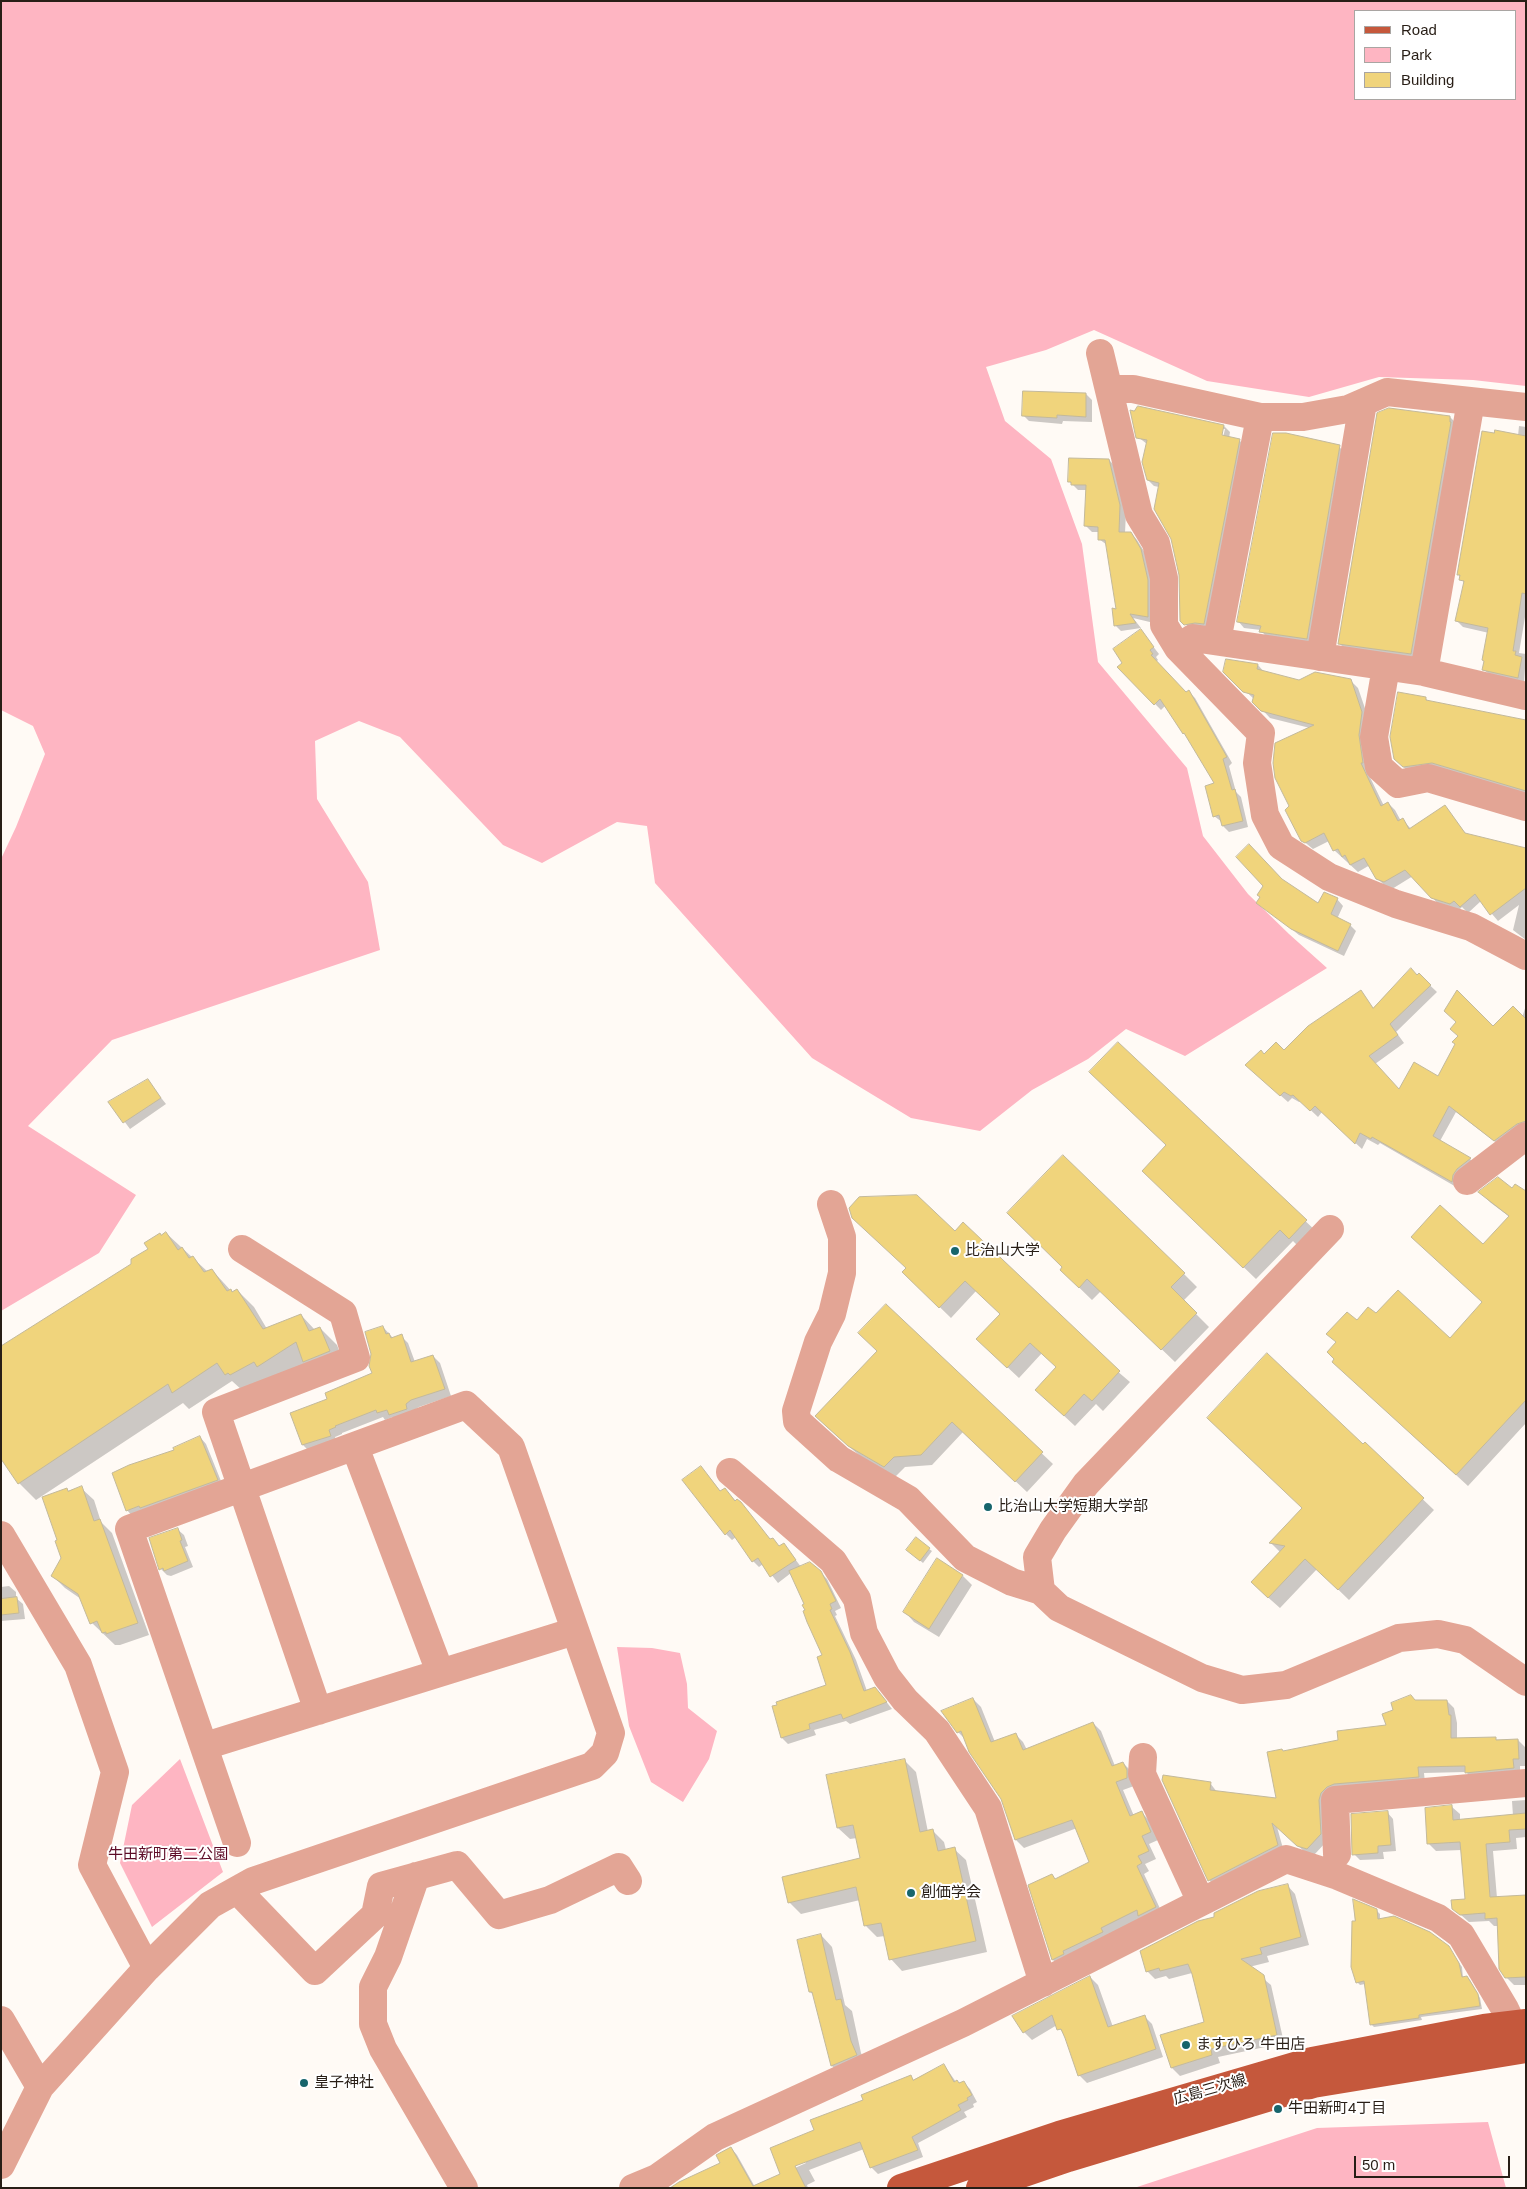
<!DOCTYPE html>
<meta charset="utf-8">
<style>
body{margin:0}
#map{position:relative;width:1527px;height:2189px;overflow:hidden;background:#fffaf5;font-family:Arial,sans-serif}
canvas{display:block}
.frame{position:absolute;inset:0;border:2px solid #281e16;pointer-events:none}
.legend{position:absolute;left:1354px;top:10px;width:162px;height:90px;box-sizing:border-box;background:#fff;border:1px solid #a9a5a2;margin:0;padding:6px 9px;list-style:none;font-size:15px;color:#281e16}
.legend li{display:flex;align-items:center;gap:10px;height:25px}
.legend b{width:25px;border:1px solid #a9a5a2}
.scale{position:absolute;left:1354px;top:2156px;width:156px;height:22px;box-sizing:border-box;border:2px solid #281e16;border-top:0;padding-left:6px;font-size:15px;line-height:18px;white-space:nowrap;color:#281e16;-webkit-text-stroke:4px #fff;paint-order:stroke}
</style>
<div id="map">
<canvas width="1527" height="2189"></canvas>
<div class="frame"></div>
<ul class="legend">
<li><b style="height:6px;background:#c5583c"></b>Road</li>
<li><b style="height:14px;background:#feb5c2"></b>Park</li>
<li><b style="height:14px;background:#f0d47c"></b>Building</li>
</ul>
<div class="scale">50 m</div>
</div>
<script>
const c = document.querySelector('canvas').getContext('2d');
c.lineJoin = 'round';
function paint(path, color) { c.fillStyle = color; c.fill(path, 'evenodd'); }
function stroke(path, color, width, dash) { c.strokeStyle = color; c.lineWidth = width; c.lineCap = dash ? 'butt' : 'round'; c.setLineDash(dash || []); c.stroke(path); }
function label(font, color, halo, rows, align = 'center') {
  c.font = font + ' Arial,"Noto Sans JP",sans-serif'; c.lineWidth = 4; c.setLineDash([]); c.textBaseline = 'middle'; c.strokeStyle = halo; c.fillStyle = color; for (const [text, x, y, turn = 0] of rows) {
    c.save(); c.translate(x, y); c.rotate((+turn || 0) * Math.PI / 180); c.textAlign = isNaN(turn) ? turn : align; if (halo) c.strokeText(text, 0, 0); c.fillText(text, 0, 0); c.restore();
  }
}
const green = new Path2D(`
 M1 1H1526V386L1473 380 1379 377 1309 397 1207 381 1094 330 1046 350 986 367 1005 421 1051 459 1082 544 1098 662 1187 768 1203 836 1248 894 1289 934 1327 968 1185 1056 1126 1029 1088 1059 1032 1090 980 1131 911 1118 812 1058 655 883 647 826 617 822 542 863 503 845 400 737 359 721 315 741 317 799 368 882 380 950 112 1040 28 1126 136 1195 99 1253 1 1311V859L16 827 45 754 33 726 1 710ZM1356 11H1516V99H1356Z
 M617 1647 652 1648 680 1653 687 1684 688 1708 717 1731 709 1759 683 1802 651 1782 629 1726Z
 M180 1759 223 1872 152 1927 120 1863 132 1805Z
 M1488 2122 1506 2188H1134L1317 2128Z`);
const shadow = new Path2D(`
 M1086 394 1092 400V422L1063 421 1062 424 1029 421 1023 415Z
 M1450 417 1456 423 1416 659 1345 649 1339 643Z
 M1224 426 1230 432 1229 438 1239 440 1245 446 1210 629 1192 630 1181 620V578L1159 487 1154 486 1148 480 1147 444 1138 437ZM1222 429H1225L1222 442 1220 441Z
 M1519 426 1526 427V611L1519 653 1526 654 1524 683 1490 675 1483 669 1489 633 1463 627 1457 621 1465 584 1458 574 1518 436Z
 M1339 447 1346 453 1313 645 1267 638 1261 630 1244 628 1238 621Z
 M1109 460 1115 466 1126 512 1125 533H1131L1137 540 1147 556 1154 587V623L1133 618 1141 628 1121 631 1115 625 1117 610 1107 545 1099 539V532H1092L1086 526 1087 490H1078L1070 482Z
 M1141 631 1159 654 1156 657 1158 660 1156 662 1186 693 1189 692 1195 698 1232 763 1229 766 1236 792 1241 797 1248 827 1229 832 1223 826 1222 822 1214 816 1216 784 1189 738 1165 706 1161 710 1119 667 1124 663Z
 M1258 665 1265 673 1299 681H1351L1358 688 1369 720 1366 769 1384 806 1388 803 1395 810 1401 821 1403 820 1411 829 1445 807 1467 835 1526 850V940L1513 930 1519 905 1498 921 1481 901 1468 913 1462 907 1458 911 1439 905 1413 876 1392 889 1385 886 1377 878 1370 865 1358 872 1334 850 1329 841 1313 849 1302 840 1290 807 1310 728 1270 718 1254 701V699L1225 672Z
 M1426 699 1429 702 1526 721V794L1410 773 1401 765Z
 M1282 880 1319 905 1337 899 1343 906 1337 919 1350 925 1356 931 1344 956 1299 935 1275 916Z
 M1419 975 1437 992 1396 1032 1404 1043 1375 1064 1399 1090 1439 1078 1493 1028 1522 1018 1526 1005V1130L1502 1147 1456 1112 1440 1141 1470 1159 1477 1166 1458 1188 1380 1143 1378 1145 1367 1139 1362 1149 1322 1112 1318 1117 1301 1101 1299 1102 1292 1098 1288 1102 1254 1072 1264 1055 1284 1051 1360 992 1374 1009Z
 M1118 1044 1318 1233 1302 1250 1293 1241 1256 1279 1156 1183 1168 1145Z
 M147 1080 166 1104 130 1129 110 1102Z
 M1512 1190 1526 1229 1491 1203 1480 1192Z
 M166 1233 208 1272 212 1270 233 1293 237 1290 254 1307 267 1329 301 1315 315 1330 320 1328 337 1345 346 1368 243 1391 232 1381 189 1409 183 1403 36 1500 19 1483 3 1459 1 1461V1348L133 1265Z
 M955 1233 1130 1382 1103 1411 1096 1404 1075 1426 1048 1401 1058 1368 1042 1353 1019 1378 989 1350 1002 1314 976 1291 951 1318 915 1283Z
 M1483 1246 1526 1266V1423L1468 1486 1345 1373 1357 1322 1376 1315 1450 1339 1484 1303Z
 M1061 1270 1184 1274 1197 1287 1183 1301 1209 1327 1175 1362 1101 1291 1092 1300Z
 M886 1306 1053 1464 1027 1492 963 1432 932 1465 905 1467 895 1477 861 1457 827 1427 878 1351Z
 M383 1327 393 1338 401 1336 408 1343 415 1362 433 1356 440 1363 451 1396 419 1407 397 1421 393 1417 385 1420 383 1417 342 1433V1434L335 1437 337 1442 310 1452 303 1445 292 1414 329 1400 373 1374Z
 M200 1437 206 1444 223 1486 133 1517 127 1510 176 1450Z
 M1365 1444 1434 1510 1349 1600 1317 1569 1280 1608 1263 1593 1280 1552 1271 1543Z
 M707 1474 721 1492 731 1496 771 1540 780 1547 784 1544 801 1567 820 1572 827 1579 841 1608 835 1611 837 1615 835 1616 856 1660 867 1691 881 1695 892 1709 850 1724 846 1721 814 1730 816 1735 788 1744 782 1738 774 1712 779 1706 828 1685 824 1655 806 1605 791 1573 778 1583 763 1564 759 1567 753 1561 736 1537 732 1540 726 1534Z
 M81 1488 94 1500 101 1522 112 1533 149 1635 120 1645H115L92 1623 81 1599 65 1588 52 1575 63 1559 59 1541 66 1489 70 1492Z
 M177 1529 184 1535 188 1546 185 1547 193 1567 171 1576 167 1575 161 1569Z
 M929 1549 932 1551 923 1563 910 1552Z
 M963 1576 972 1585 939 1637 914 1622 905 1612Z
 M9 1586 16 1592V1598L23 1604 25 1619 1 1621V1587Z
 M973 1699 981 1707 995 1742 1015 1734 1023 1742 1027 1750 1093 1723 1101 1731 1115 1766 1123 1763 1131 1771 1134 1786 1123 1790 1134 1816 1141 1812 1149 1820 1158 1840 1149 1844 1156 1859 1145 1864 1149 1871 1144 1874 1163 1915 1061 1967 1053 1960 1030 1885 1052 1876 1056 1880 1091 1863 1077 1828 1024 1848 1016 1840 1002 1799 966 1740 958 1732Z
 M1415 1701H1447L1454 1708 1457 1723V1739L1518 1740 1525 1747V1766H1520V1775L1473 1779 1466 1772 1424 1773 1425 1783 1341 1791 1327 1841 1314 1855 1306 1853 1277 1827 1284 1852 1216 1887 1209 1880 1164 1780 1210 1783 1217 1792 1277 1799 1284 1752 1340 1741 1388 1726Z
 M904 1760 916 1772 928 1832 933 1831 944 1842 946 1850 954 1849 966 1860 987 1952 902 1971 891 1959 885 1936 877 1937 866 1926 860 1900 801 1914 789 1902 862 1859 857 1838 850 1839 838 1828Z
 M1526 1800V1837L1516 1838 1517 1849 1493 1851 1497 1898 1526 1897V1985H1514L1506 1977 1499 1926H1494L1489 1921 1469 1922 1453 1908 1466 1900 1462 1850 1436 1851 1428 1843 1452 1807 1460 1814V1820L1513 1816 1512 1801Z
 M1387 1812 1393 1819 1396 1851 1383 1852 1384 1859 1360 1860 1354 1854Z
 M1287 1885 1295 1894 1309 1945 1267 1956 1269 1962 1249 1967 1271 1985 1284 2043 1218 2057 1220 2063 1180 2076 1172 2068 1206 2022 1192 1973 1169 1979 1166 1976 1155 1979 1147 1971 1216 1917Z
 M1377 1911 1380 1914V1920L1448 1947 1462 1967 1463 1978 1467 1977 1470 1980 1480 1998 1482 2009 1421 2017 1422 2020 1374 2027 1371 2024 1365 1984 1360 1985 1358 1983Z
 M821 1935 832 1947 845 2005 852 2011 861 2053 867 2066 844 2077 832 2066 814 1995 810 1992Z
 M1090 1977 1098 1985 1113 2027 1144 2016 1152 2024 1163 2057 1087 2083 1079 2075 1066 2037 1057 2025 1032 2040 1024 2032Z
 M944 2065 956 2082 960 2084 963 2082 970 2089 977 2102 973 2104 974 2107 964 2112 967 2117 918 2143 923 2157 878 2174 871 2167 864 2149 809 2170 815 2181 807 2185 808 2188H672L722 2164 731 2148 737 2155 755 2187 781 2174 816 2131 865 2101 910 2077 915 2081ZM805 2161 806 2163 795 2168 794 2165Z`);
const building = new Path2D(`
 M1023 391 1086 393V417L1057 415V418L1022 416Z
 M1138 406 1224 425 1222 435 1240 439 1204 624 1195 623 1184 625 1180 621 1179 575 1171 539 1154 509 1159 483 1147 480 1142 462 1147 440 1136 438 1130 410 1134 411Z
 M1389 408 1450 416V422H1451L1411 654 1338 644 1377 413Z
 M1495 430 1526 436V594L1522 593 1513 651H1516L1515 655 1522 657 1518 678 1482 670 1484 661 1482 660 1488 628 1455 621 1464 581 1459 580 1460 575H1457L1482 431 1494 433Z
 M1273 433H1286L1340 445 1307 639 1259 632 1261 626 1237 622Z
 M1069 458 1109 459 1120 505 1119 532H1131L1141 549 1148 580V617L1130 614 1136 623 1114 626 1112 608 1116 609 1105 540H1098V527L1084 526 1086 485H1071V482H1068Z
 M1141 629 1154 647 1150 650 1153 654 1151 655 1186 692 1189 690 1227 757 1223 759 1232 790 1235 789 1243 821 1222 826 1219 815 1213 817 1205 786 1214 783 1184 733 1183 734 1160 699 1154 705 1117 667 1122 663 1113 649Z
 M1226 659 1258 664 1257 669 1299 680 1315 672 1351 679 1362 712 1359 735 1363 763H1361L1381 806 1388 802 1398 821 1403 818 1409 829 1445 805 1465 833 1526 848V888L1490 915 1475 894 1460 907 1454 901 1450 904 1431 898 1405 870 1384 882 1376 879 1364 858 1350 865 1345 855 1342 857 1338 849 1333 851 1324 833 1305 843 1301 841 1285 810 1289 806 1275 778 1273 763 1275 743 1314 725 1261 711 1252 702 1254 695 1243 692 1223 672Z
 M1398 692 1426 697V700L1526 720V791L1432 763 1403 767 1394 759 1390 737Z
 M1249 844 1282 879 1318 903 1324 892 1338 898 1331 914 1351 924 1338 951 1291 929 1256 903 1260 897 1257 895 1263 886 1236 857Z
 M1411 968 1417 975 1419 973 1431 985 1390 1024 1398 1035 1369 1056 1399 1089 1414 1062 1438 1076 1455 1044 1452 1042 1458 1036 1450 1029 1456 1022 1444 1011 1457 990 1493 1026 1513 1006 1526 1019V1121L1517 1124 1494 1141 1449 1106 1433 1136 1471 1158 1457 1169 1453 1175 1452 1182 1372 1137 1371 1139 1360 1133 1355 1144 1315 1106 1310 1111 1293 1095 1291 1096 1284 1092 1280 1096 1245 1065 1261 1050 1264 1054 1276 1042 1284 1050 1308 1026 1361 990 1373 1008Z
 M1118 1042 1307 1220 1289 1239 1280 1230 1243 1268 1142 1171 1166 1145 1089 1072Z
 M148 1079 161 1098 123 1123 108 1102Z
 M1063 1155 1185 1273 1171 1287 1197 1313 1161 1350 1087 1279 1079 1288 1060 1270 1062 1267 1007 1213Z
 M1498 1177 1512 1188 1515 1184 1526 1191V1400L1456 1475 1332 1362 1334 1359 1327 1352 1336 1342 1326 1334 1347 1312 1357 1320 1368 1307 1376 1313 1398 1290 1450 1338 1482 1302 1411 1237 1440 1205 1483 1244 1509 1216 1478 1192Z
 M917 1195 955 1231 963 1222 1120 1371 1092 1401 1084 1394 1064 1416 1035 1390 1056 1367 1030 1343 1007 1368 976 1339 1000 1314 965 1281 939 1308 902 1272 906 1268 852 1218 849 1208 859 1197Z
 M166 1232 178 1250 182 1247 189 1258 193 1256 204 1272 212 1269 227 1291 231 1289 232 1292 237 1289 263 1329 301 1314 309 1331 320 1327 330 1351 303 1362 296 1342 257 1367 254 1362 230 1375 228 1373 225 1375 217 1363 172 1393 168 1384 18 1484 1 1459V1346L131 1264V1259L148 1249 144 1243 160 1233 161 1235Z
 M886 1304 1043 1452 1015 1482 952 1422 921 1455 894 1457 884 1467 848 1446 815 1416 877 1351 858 1333Z
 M383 1326 386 1334 389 1333 391 1338 402 1334 411 1362 433 1355 445 1389 411 1400 406 1404 407 1409 389 1415 387 1410 377 1413 376 1410 335 1426 336 1427 329 1430 331 1436 302 1445 290 1413 327 1399 325 1393 372 1373 369 1366 371 1354 365 1332Z
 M1267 1353 1363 1444 1365 1442 1424 1498 1338 1590 1305 1559 1268 1598 1251 1582 1285 1546 1269 1543 1302 1508 1207 1418Z
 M200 1436 218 1480 140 1508 139 1506 126 1511 112 1473 129 1465 174 1450 173 1448Z
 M701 1466 720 1491 725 1488 735 1501 737 1499 741 1502 770 1539 773 1538 779 1546 784 1543 796 1560 770 1577 758 1558 752 1562 730 1530 725 1535 682 1480Z
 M82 1486 94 1521 100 1519 138 1623 106 1634V1632L102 1633 97 1621 90 1624 78 1594 51 1576 61 1558 55 1541 57 1540 42 1497 67 1488 68 1491Z
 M178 1528 182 1540 180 1541 188 1561 164 1571 163 1568 159 1570 149 1538Z
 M916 1537 930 1548 920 1561 906 1550Z
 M937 1558 963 1575 929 1629 903 1612Z
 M810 1562 821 1571 836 1601 830 1604 832 1609 830 1610 850 1652 864 1691 875 1687 887 1702 843 1719 841 1714 809 1724 810 1729 781 1738 772 1706 777 1705 776 1702 826 1685 817 1657 822 1655 807 1622 803 1611 805 1610 802 1605 804 1604 789 1571Z
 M17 1597 19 1613 1 1615V1599Z
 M1411 1695 1415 1700H1447L1449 1715H1451V1738L1496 1737V1740L1518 1739 1519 1759H1513L1514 1768 1465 1773V1766L1418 1767 1419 1777 1334 1784 1327 1787 1321 1793 1319 1800 1321 1834 1307 1849 1297 1846 1272 1823 1278 1845 1208 1881 1162 1780 1163 1775 1211 1782 1210 1790 1276 1798 1267 1752 1282 1749 1283 1751 1338 1740 1337 1731 1386 1725 1382 1714 1393 1710 1391 1703Z
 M973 1698 991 1742 1016 1733 1023 1750 1093 1722 1112 1766 1123 1762 1127 1770V1778L1116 1782 1130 1816 1142 1811 1151 1832 1142 1836 1149 1851 1138 1856 1142 1863 1137 1866 1156 1907 1138 1916 1137 1910 1101 1928 1103 1932 1063 1951 1064 1954 1052 1960 1028 1885 1052 1874 1055 1879 1089 1862 1072 1820 1015 1840 1001 1799 969 1752 961 1731 957 1733 941 1711Z
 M905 1759 920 1832 933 1829 938 1851 955 1847 976 1941 889 1960 881 1923 864 1926 856 1887 788 1903 782 1877 860 1858 853 1825 837 1828 826 1775Z
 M1452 1805 1453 1820 1526 1813V1829L1509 1830 1510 1842 1486 1844 1490 1897 1526 1895V1977L1505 1978 1499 1969 1497 1918 1485 1919V1913L1460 1915 1452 1909 1451 1900 1465 1899 1460 1842 1427 1844 1425 1808Z
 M1388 1811 1391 1845 1378 1846V1853L1352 1855 1351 1814Z
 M1288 1884 1301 1937 1260 1948 1262 1954 1241 1959 1264 1975 1277 2035 1211 2049 1212 2055 1171 2068 1160 2035 1204 2022 1192 1974 1188 1964 1160 1971 1159 1968 1146 1972 1140 1951 1198 1921 1214 1917V1913L1258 1891Z
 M1353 1899 1377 1909 1378 1919 1394 1916 1430 1932 1449 1946 1459 1963 1462 1977 1467 1976 1478 1994 1480 2006 1419 2015V2018L1370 2025 1364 1981 1356 1983 1351 1967 1352 1921H1355Z
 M821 1934 836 2000 841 1999 851 2041 857 2055 831 2066 812 1992H809L797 1940Z
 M1090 1976 1108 2027 1145 2015 1156 2049 1078 2076 1065 2038 1061 2029 1057 2030 1052 2015 1023 2033 1012 2016Z
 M944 2064 954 2082 957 2080 959 2083 964 2081 972 2095 967 2098 968 2100 958 2105 961 2110 912 2137 918 2150 870 2168 860 2142 795 2166 806 2188H670L679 2182 720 2163 716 2155 731 2147 753 2186 780 2174 770 2148 814 2130 810 2120 863 2100 861 2095 911 2075 913 2080Z`);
const minor = new Path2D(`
 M1100 353 1139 515 1156 543 1164 578V625L1178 648 1261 733 1257 763 1265 815 1281 846 1329 877 1396 904 1471 927 1526 956
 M1109 389H1133L1260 417H1303L1348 409 1387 392 1526 407
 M1217 641 1260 417
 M1178 648 1193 638 1424 672 1526 696
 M1320 657 1363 403
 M1386 667 1374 737 1379 767 1398 784 1428 778 1526 807
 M1424 672 1471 401
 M1467 1181 1526 1136
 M831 1204 842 1237V1273L832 1314 818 1342 796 1411 797 1421 839 1459 908 1499 965 1558 1012 1582 1041 1591
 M1330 1229 1086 1484 1053 1530 1037 1557 1041 1591 1059 1608 1202 1678 1242 1690 1286 1685 1399 1638 1438 1634 1465 1640 1526 1682
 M242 1249 343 1313 356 1358 216 1412 318 1711
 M355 1447 440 1672
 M730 1472 833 1561 857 1599 864 1633 887 1677 905 1700 937 1731 988 1808 1043 1983
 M1 1535 78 1665 115 1772 92 1865 147 1968
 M205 1746 575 1631
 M1143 1757 1142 1774 1201 1902
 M1337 1854 1335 1800 1526 1783
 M416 1876 388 1957 373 1987V2024L383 2049 464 2188
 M237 1890 315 1971 375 1915 381 1886 457 1865 499 1915 550 1900 619 1867 628 1881
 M1 2020 40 2087
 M1 2165 40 2087 147 1968 210 1905 253 1881 592 1766 605 1753 611 1733 511 1447 466 1405 129 1529 237 1843
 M633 2188 657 2178 715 2137 963 2023 1286 1859 1338 1876 1438 1918 1461 1935 1505 2009 1522 2045`);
const major = new Path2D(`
 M901 2188 1059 2135 1312 2061 1484 2028 1526 2023
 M980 2188 1068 2158 1313 2084 1526 2049`);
const markers = [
 [955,1251,5,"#17656c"],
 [988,1507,5,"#17656c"],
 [911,1893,5,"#17656c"],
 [1186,2045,5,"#17656c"],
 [304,2083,5,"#17656c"],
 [1278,2109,5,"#17656c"]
];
const poiNames = [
 ["比治山大学",965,1251],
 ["比治山大学短期大学部",998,1507],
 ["創価学会",921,1893],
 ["ますひろ 牛田店",1196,2045],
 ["皇子神社",314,2083],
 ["牛田新町4丁目",1288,2109]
];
const parkNames = [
 ["牛田新町第二公園",168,1855]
];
const streetNames = [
 ["広島三次線",1210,2090,-16]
];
paint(green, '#feb5c2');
paint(shadow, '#0003');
paint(building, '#f0d47c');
stroke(building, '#c3b99b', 1);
stroke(minor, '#e3a595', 28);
stroke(major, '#c5583c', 28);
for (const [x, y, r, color] of markers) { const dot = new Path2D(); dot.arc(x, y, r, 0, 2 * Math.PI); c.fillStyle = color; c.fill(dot); stroke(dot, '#fff', 2); }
label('15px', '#281e16', '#fff', poiNames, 'left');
label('15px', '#5d0c27', '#fff', parkNames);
label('15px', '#281e16', '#fff', streetNames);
</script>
